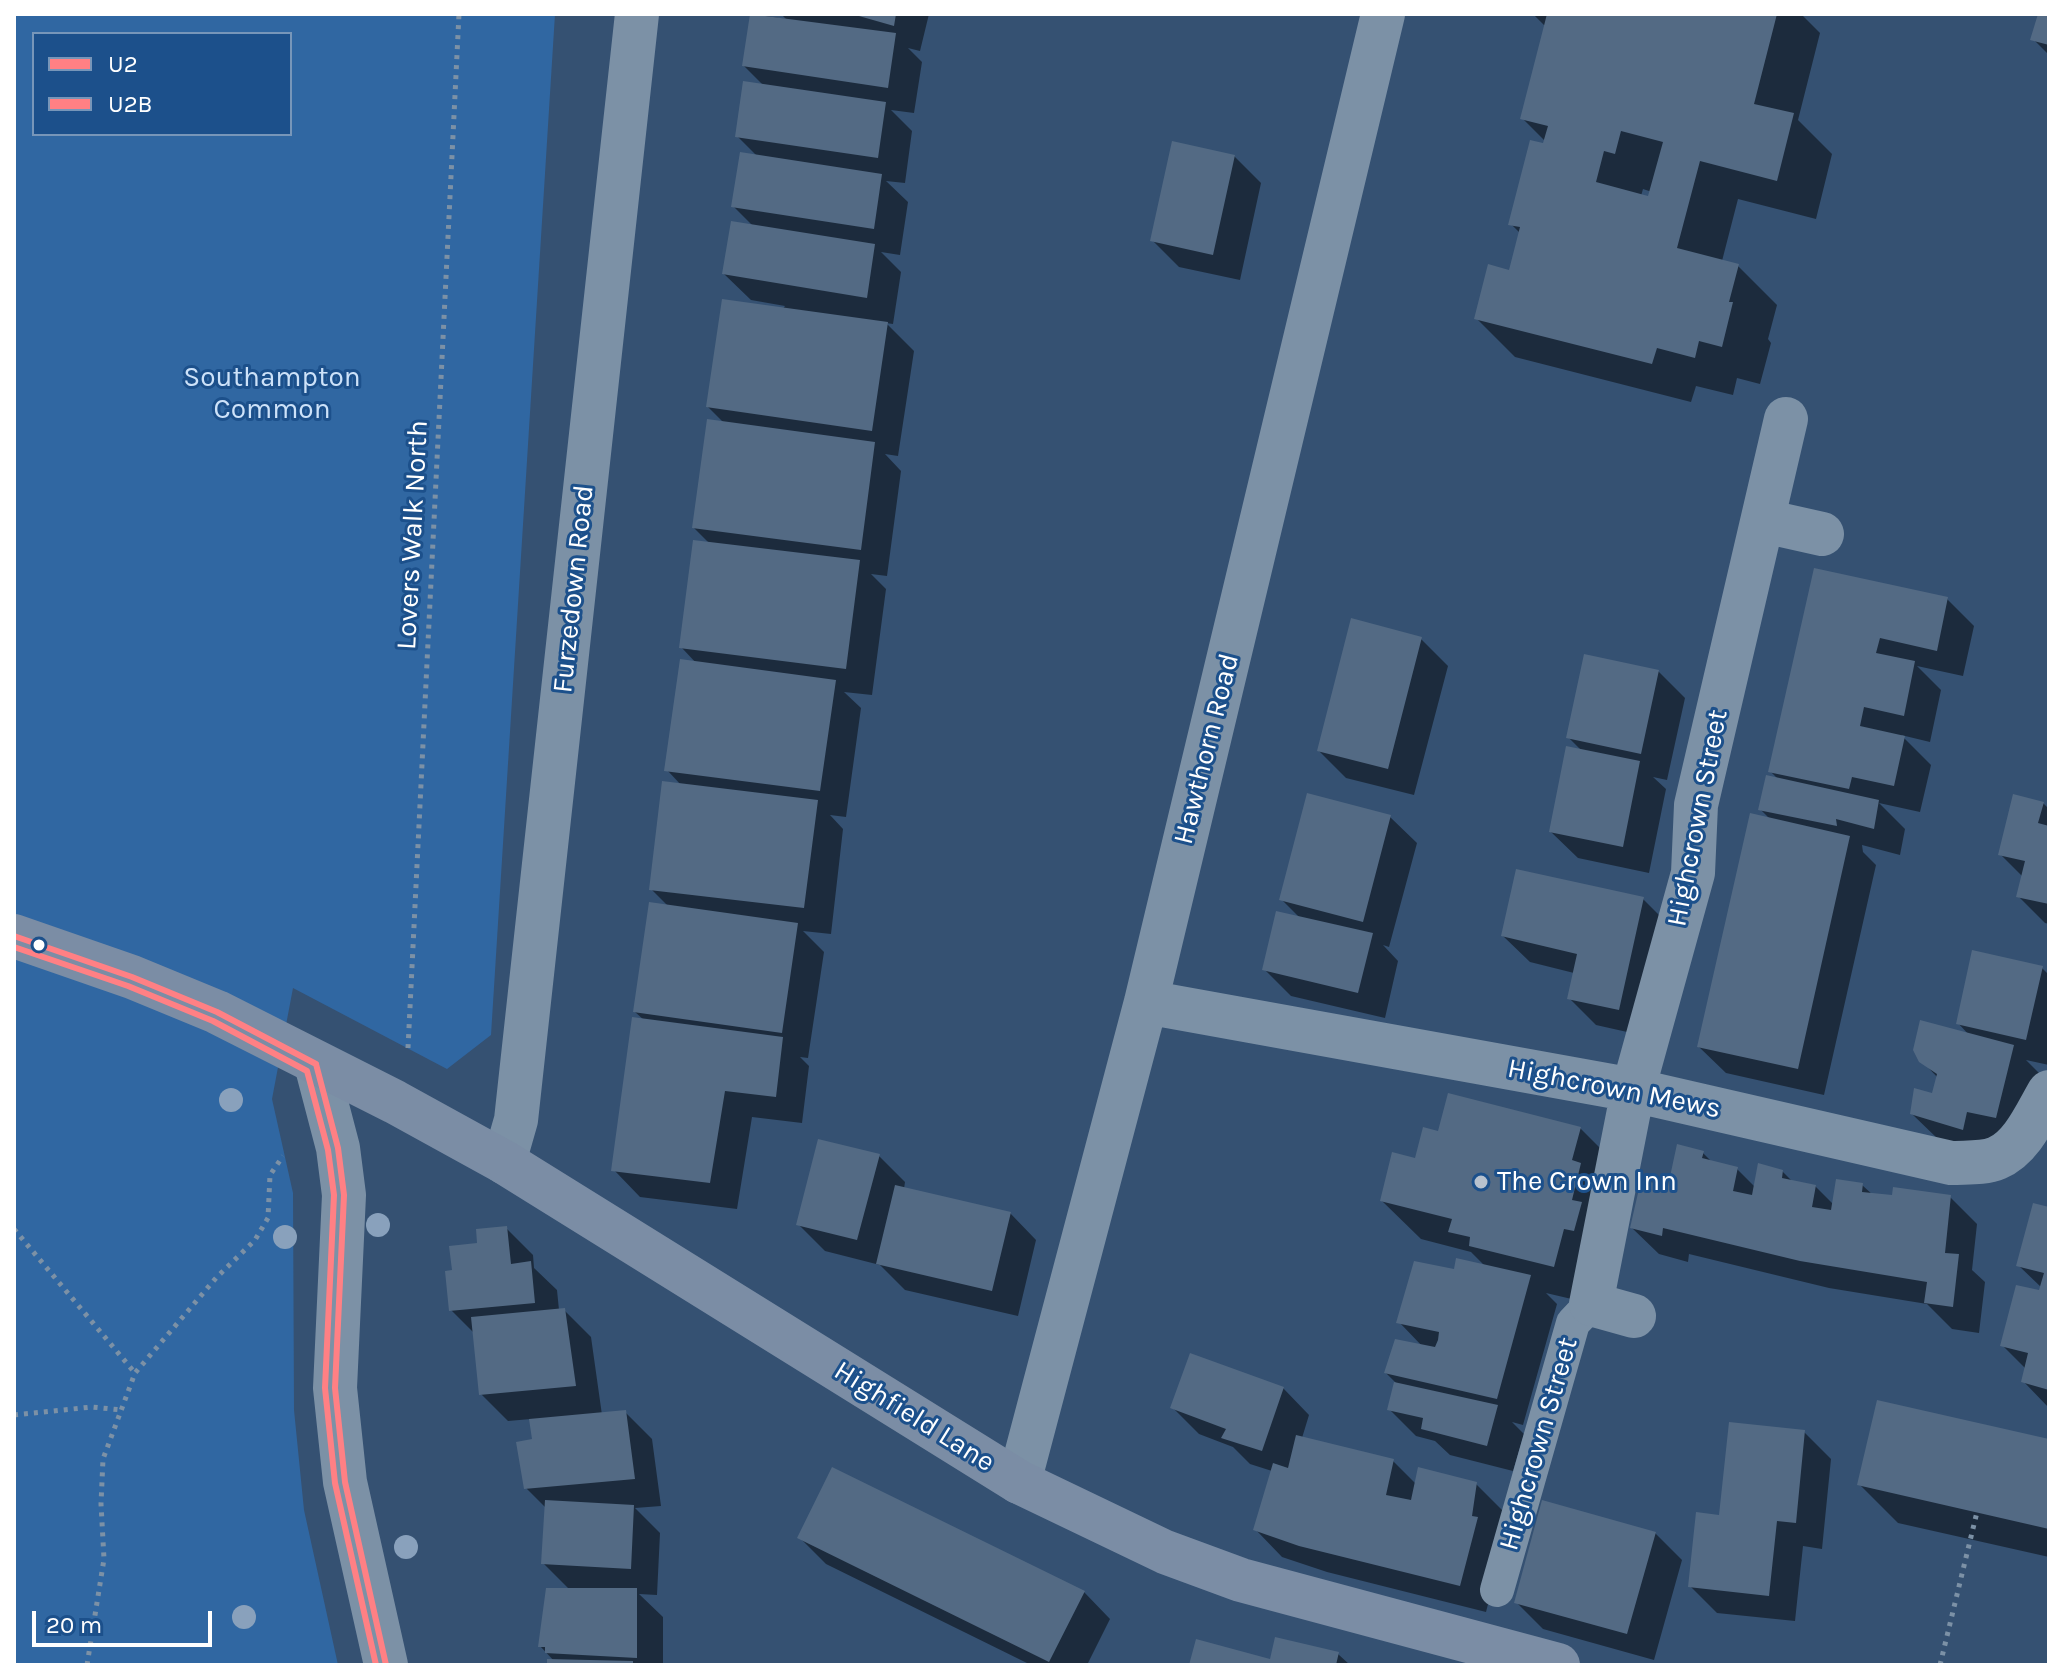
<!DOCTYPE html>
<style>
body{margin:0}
#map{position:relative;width:2063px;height:1679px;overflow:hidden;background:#355172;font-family:Karla,sans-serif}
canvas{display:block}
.frame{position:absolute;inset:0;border:16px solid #fff;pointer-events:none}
.legend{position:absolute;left:32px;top:32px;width:260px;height:104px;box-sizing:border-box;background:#1c508b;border:2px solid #7796b9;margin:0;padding:10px 14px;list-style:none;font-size:24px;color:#fff}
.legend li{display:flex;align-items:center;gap:16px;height:40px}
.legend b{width:40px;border:2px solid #7796b9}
.scale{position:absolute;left:32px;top:1611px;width:180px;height:36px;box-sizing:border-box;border:4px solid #fff;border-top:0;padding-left:10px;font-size:24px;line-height:28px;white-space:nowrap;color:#fff;-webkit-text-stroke:6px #1c508b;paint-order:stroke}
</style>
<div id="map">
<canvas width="2063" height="1679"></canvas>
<div class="frame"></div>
<ul class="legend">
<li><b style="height:10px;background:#ff8084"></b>U2</li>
<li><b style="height:10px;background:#ff8084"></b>U2B</li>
</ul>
<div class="scale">20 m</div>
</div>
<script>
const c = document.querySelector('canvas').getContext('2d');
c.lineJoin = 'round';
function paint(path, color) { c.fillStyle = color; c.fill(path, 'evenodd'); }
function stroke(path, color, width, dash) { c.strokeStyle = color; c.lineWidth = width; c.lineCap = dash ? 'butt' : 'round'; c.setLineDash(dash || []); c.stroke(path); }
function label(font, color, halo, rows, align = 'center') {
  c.font = font + ' Karla,sans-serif'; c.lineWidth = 6; c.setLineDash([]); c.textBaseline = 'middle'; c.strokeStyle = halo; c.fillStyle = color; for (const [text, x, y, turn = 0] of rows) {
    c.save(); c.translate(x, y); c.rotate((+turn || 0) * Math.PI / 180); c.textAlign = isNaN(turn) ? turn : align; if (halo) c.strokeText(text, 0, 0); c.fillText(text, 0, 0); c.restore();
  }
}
const green = new Path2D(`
 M14 14H555L491 1035 447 1069 293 988 272 1099 293 1193 294 1410 304 1510 338 1665H14ZM34 34H290V134H34Z`);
const shadow = new Path2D(`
 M752 14 786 19 781 14H929L920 51 908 48 922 62 914 113 891 110 912 131 905 183 886 181 908 202 900 255 881 252 901 272 893 324 886 323 914 351 898 456 885 454 901 471 887 576 871 574 886 589 872 695 844 692 861 708 846 817 830 815 843 829 831 934 803 931 824 952 808 1058 800 1057 809 1066 802 1123 752 1117 737 1209 640 1197 614 1170 645 1021 635 1012 669 907 651 889 682 786 667 770 697 664 682 648 710 544 694 528 725 424 708 407 785 306 751 300 724 274 753 226 733 206 758 157 737 136 765 87 744 66Z
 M1533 14H1689L1688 17 1692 19 1694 14H1801L1820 33 1798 120 1832 154 1816 219 1738 199 1722 261 1738 266 1777 305 1768 339 1771 343 1760 384 1737 378 1733 395 1696 386 1691 402 1515 357 1476 318 1511 272 1521 234 1511 224 1546 142 1522 118 1546 27ZM1643 189 1652 192 1650 199 1641 196Z
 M2040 14H2049V55L2033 39Z
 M1234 156 1261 183 1240 280 1179 267 1152 240Z
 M1815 570 1947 599 1974 626 1963 676 1917 666 1941 690 1930 742 1901 735 1931 765 1920 812 1879 803 1905 829 1900 855 1862 845 1863 852 1876 865 1824 1095 1726 1073 1699 1047 1771 820 1760 809 1779 780 1770 771Z
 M1421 639 1448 666 1414 795 1346 778 1319 751Z
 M1658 671 1685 698 1667 780 1653 777 1666 789 1649 873 1578 858 1551 832 1583 752 1569 738Z
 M2043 803 2049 809V924L2045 923 2018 896 2023 877 2000 854Z
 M1390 817 1417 843 1389 947 1383 945 1398 961 1385 1018 1291 996 1264 969 1301 919 1281 899Z
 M1643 899 1670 926 1645 1036 1596 1025 1569 998 1574 973 1530 962 1503 936Z
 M2042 968 2049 975V1065L2026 1060 2040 1074 1989 1155 1939 1140 1912 1114 1933 1096 1938 1078 1921 1060 1969 1035 1958 1023Z
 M1580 1128 1619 1167 1593 1304 1546 1293 1557 1304 1523 1425 1512 1422 1524 1434 1513 1471 1450 1455 1435 1441 1416 1436 1389 1409 1396 1383 1386 1373 1423 1347 1399 1322 1455 1272 1486 1267 1471 1252 1421 1239 1382 1201 1440 1133Z
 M1703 1153 1713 1163 1737 1169 1756 1188 1782 1171 1793 1182 1815 1186 1834 1205 1862 1185 1873 1195 1950 1197 1977 1224 1972 1270 1985 1282 1979 1333 1952 1329 1927 1304 1829 1288 1689 1254 1688 1262 1659 1254 1632 1228Z
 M879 1156 905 1182 904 1189 1010 1213 1036 1240 1018 1316 905 1290 880 1265 825 1251 798 1224Z
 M2049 1209V1408L2023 1381 2026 1369 2002 1345 2040 1292 2042 1288 2018 1265Z
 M506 1228 533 1255 534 1268 557 1290 559 1310H564L591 1337 602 1415 625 1412 652 1439 661 1506 635 1508 660 1533 657 1595 639 1594 663 1617V1665H549L555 1662 540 1646 570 1590 543 1563 546 1508 526 1488 534 1440 531 1419 508 1421 481 1394 475 1334 451 1310 454 1272 479 1244Z
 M1283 1388 1309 1415 1302 1438 1393 1461 1416 1484H1476L1503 1511V1545L1486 1612 1327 1572 1282 1557 1256 1530 1272 1471 1250 1464 1233 1447 1199 1434 1172 1407Z
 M1804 1432 1831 1459 1822 1549 1803 1546 1795 1621 1717 1613 1690 1586 1721 1517Z
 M2049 1441V1557L1898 1523 1859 1484Z
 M1655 1533 1682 1560 1654 1660 1543 1629 1516 1602Z
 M799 1537 1084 1592 1110 1619 1087 1665H1031L826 1564Z
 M1338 1654 1350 1665H1191L1271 1662Z`);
const building = new Path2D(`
 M750 14 896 33 888 88 742 66Z
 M852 14H896L894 26Z
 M1547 14 1691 16 1692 14H1777L1754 104 1794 113 1777 181 1700 161 1677 248 1739 264 1729 302H1733L1722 347 1699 341 1695 358 1657 348 1652 364 1474 319 1488 264 1509 270 1520 227 1508 225 1530 140 1543 143 1548 126 1520 119ZM1621 131 1663 142 1648 196 1596 182 1604 151 1615 154Z
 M2038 14H2049V45L2030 40Z
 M743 81 886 102 878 158 735 137Z
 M1172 141 1235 155 1213 255 1150 241Z
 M740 152 882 174 874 229 731 207Z
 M731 221 875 244 867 298 722 274Z
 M722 299 888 322 872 431 706 407Z
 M707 419 875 442 861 550 692 528Z
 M693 540 860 560 846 669 679 648Z
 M1814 568 1948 597 1937 651 1880 638 1876 653 1915 661 1904 716 1864 707 1860 726 1905 736 1894 786 1852 777 1849 789 1768 772Z
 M1351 618 1422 637 1388 769 1317 751Z
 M1584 654 1659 670 1641 754 1566 738Z
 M680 659 836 680 820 791 664 771Z
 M1566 746 1640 761 1623 847 1549 832Z
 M1766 775 1879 800 1874 829 1836 819 1837 826 1758 810Z
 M662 781 818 800 804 908 649 890Z
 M1307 793 1391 815 1363 922 1279 900Z
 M2013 794 2044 802 2038 823 2049 826V904L2016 897 2025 861 1998 855Z
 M1750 813 1850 836 1798 1069 1697 1047Z
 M1516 869 1644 897 1619 1010 1567 999 1577 954 1501 936Z
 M649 902 798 923 782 1033 633 1012Z
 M1276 911 1373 933 1358 993 1262 970Z
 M1972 950 2043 966 2026 1040 1956 1024Z
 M632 1017 783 1037 776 1097 725 1091 710 1183 611 1171Z
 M1920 1020 2014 1045 1996 1118 1967 1112 1963 1130 1910 1114 1914 1088 1932 1093 1937 1074 1919 1062 1913 1050Z
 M1448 1093 1581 1127 1572 1160 1581 1163 1572 1200 1582 1202 1574 1231 1564 1229 1554 1267 1469 1246 1470 1237 1448 1232 1452 1219 1380 1201 1392 1152 1415 1158 1423 1127 1438 1131Z
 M818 1139 880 1154 857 1240 796 1225Z
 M1677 1144 1704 1151 1702 1158 1738 1167 1733 1191 1752 1195 1758 1163 1783 1170 1782 1178 1816 1185 1812 1207 1831 1210 1836 1179 1863 1183 1862 1192 1892 1195 1893 1187 1951 1195 1945 1253 1959 1254 1953 1307 1924 1303 1927 1282 1800 1261 1663 1228 1662 1236 1630 1228 1641 1180 1668 1186Z
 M895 1185 1011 1212 992 1291 876 1264Z
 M2033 1203 2049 1207V1390L2021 1382 2028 1353 2000 1346 2016 1285 2039 1290 2044 1273 2016 1266Z
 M507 1226 511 1264 531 1261 535 1303 449 1311 445 1271 452 1270 449 1246 477 1243 476 1229Z
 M1456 1258 1531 1275 1497 1399 1384 1373 1395 1339 1435 1347 1438 1340 1439 1332 1396 1323 1414 1261 1454 1269Z
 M565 1308 576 1386 479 1395 471 1317Z
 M1190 1353 1284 1387 1262 1451 1221 1438 1226 1429 1170 1408Z
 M1394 1382 1498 1405 1487 1446 1421 1429 1423 1418 1387 1410Z
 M1877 1400 2049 1439V1529L1857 1485Z
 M626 1410 635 1479 524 1489 516 1442 532 1439 529 1419Z
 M1729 1422 1805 1430 1796 1523 1777 1521 1769 1596 1688 1587 1696 1512 1719 1515Z
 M1296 1435 1394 1459 1386 1495 1411 1500 1418 1467 1477 1482 1472 1516 1478 1517 1460 1586 1299 1546 1253 1530 1273 1463 1288 1468Z
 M832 1467 1085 1591 1049 1662 797 1538Z
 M545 1500 634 1505 631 1569 541 1564Z
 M1542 1500 1656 1532 1627 1634 1514 1603Z
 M546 1588H637V1658L545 1653V1647H538Z
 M1275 1637 1339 1652 1336 1665H1189L1196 1639 1270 1659Z
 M547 1659 633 1661V1665H547Z`);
const path = new Path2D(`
 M408 1048 459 14
 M14 1229 135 1373
 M14 1415 92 1407 122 1410
 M87 1665 104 1559 101 1504 103 1459 135 1373 216 1278 255 1240 268 1218 270 1175 283 1156
 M1940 1665 1977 1512`);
const service = new Path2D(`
 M1497 1590 1573 1323 1591 1304`);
const minor = new Path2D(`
 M1764 521 1822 534
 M1146 1002 1633 1090 1951 1163C1966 1162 1983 1164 1997 1158 2022 1148 2036 1114 2049 1092
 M316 1064 338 1148 344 1195 335 1388 345 1482 386 1665
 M504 1162 516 1120 637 14
 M1634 1316 1591 1304 1633 1090 1693 873 1696 805 1786 419
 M1019 1482 1146 1002 1383 14`);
const primary = new Path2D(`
 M14 936 132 977 217 1012 395 1102 504 1162 1019 1482 1165 1552 1241 1580 1558 1665`);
const bus1 = new Path2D(`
 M14 936 132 977 217 1012 316 1064
 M316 1064 338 1148 344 1195 335 1388 345 1482 386 1665`);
const bus2 = new Path2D(`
 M14 947 128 986 213 1021 307 1071 328 1150 334 1195 325 1388 335 1483 376 1665`);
const trees = [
 [231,1100],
 [378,1225],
 [285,1237],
 [406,1547],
 [244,1617]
];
const markers = [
 [39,945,7,"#fff"],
 [1481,1182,8,"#b8c2ce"]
];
const parkNames = [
 ["Southampton",272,378],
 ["Common",272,410]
];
const streetNames = [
 ["Lovers Walk North",413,535,-87],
 ["Furzedown Road",574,589,-84],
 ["Hawthorn Road",1207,749,-76],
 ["Highcrown Street",1698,818,-79],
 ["Highcrown Mews",1614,1089,11],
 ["Highfield Lane",914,1417,32],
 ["Highcrown Street",1539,1444,-74]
];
const poiNames = [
 ["The Crown Inn",1497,1182]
];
paint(green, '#3067a2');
paint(shadow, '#0007');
paint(building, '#536a84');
stroke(path, '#7c91a6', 5, [4, 6]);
stroke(service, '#7c91a6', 34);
stroke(minor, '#7c91a6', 44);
stroke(primary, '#7b8da5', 44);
stroke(bus1, '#ff8084', 6);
stroke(bus2, '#ff8084', 6);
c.fillStyle = '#89a1bc';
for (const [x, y] of trees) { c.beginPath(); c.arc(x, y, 12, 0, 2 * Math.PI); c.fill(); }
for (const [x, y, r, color] of markers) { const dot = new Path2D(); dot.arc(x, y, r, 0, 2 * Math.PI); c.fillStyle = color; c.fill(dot); stroke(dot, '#1c508b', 3); }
label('28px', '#cde2f9', '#1c508b', parkNames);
label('28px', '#fff', '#1c508b', streetNames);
label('28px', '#fff', '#1c508b', poiNames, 'left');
</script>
